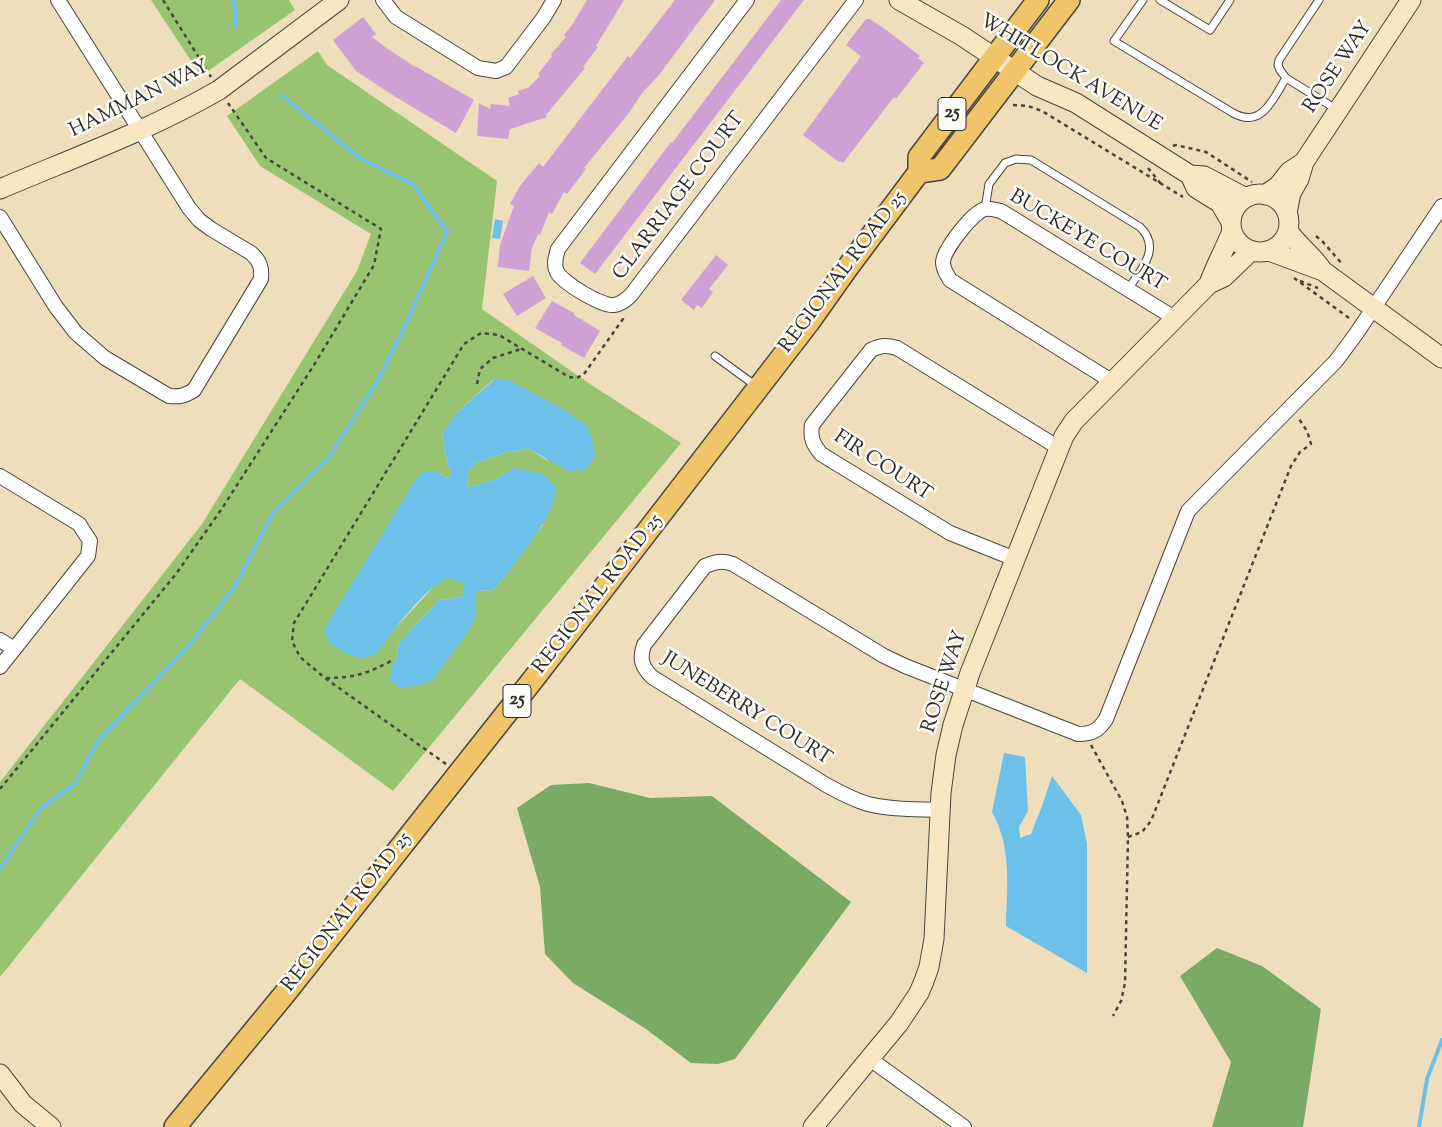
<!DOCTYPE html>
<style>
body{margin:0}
canvas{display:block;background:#eedebc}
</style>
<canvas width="1442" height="1127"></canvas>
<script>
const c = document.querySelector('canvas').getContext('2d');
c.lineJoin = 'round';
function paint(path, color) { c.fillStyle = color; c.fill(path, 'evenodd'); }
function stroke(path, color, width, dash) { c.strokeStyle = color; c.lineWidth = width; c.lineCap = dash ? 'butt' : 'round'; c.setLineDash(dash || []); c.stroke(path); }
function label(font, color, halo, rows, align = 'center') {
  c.font = font + ' "Sorts Mill Goudy",serif'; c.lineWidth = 5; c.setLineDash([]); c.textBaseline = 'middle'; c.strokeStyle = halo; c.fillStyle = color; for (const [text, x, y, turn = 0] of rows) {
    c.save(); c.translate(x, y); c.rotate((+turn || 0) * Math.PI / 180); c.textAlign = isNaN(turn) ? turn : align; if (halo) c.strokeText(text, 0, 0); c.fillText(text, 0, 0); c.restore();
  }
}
const green = new Path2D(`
 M151 0H289L295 10 201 76Z
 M318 51 327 65 497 181 482 309 587 382 681 443 393 791 240 679 0 977V782L202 524 357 271 371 234 260 166 227 116ZM493 380 548 461 529 449 504 453 476 463 467 474 468 488 496 479 515 468 543 525 494 590 476 591 475 600 392 665 396 660 399 643 439 600 462 597 466 583 447 578 437 583 390 634 376 655 438 472 447 478 452 475 448 466 442 435 456 413Z`);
const forest = new Path2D(`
 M589 783 650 798 712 796 851 902 735 1059 718 1064 691 1063 646 1029 573 983 545 954 540 887 517 808 551 785Z
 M1217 948 1262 966 1321 1009 1303 1127H1212L1231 1062 1180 976Z`);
const water = new Path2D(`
 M495 219 503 221 500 239 492 238Z
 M494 380H509L563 409 586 425 592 438 595 455 586 470 568 471 529 449 504 453 476 463 467 474 468 488 496 479 515 468 543 474 556 486C558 515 512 566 494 590L476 591 475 617 470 629 432 681 416 686 399 688 390 680 392 665 396 660 399 643 439 600 462 597 465 583 447 578C424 589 391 633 376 655L360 658 345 653 329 643 324 629 416 479 424 471 438 472 447 478 452 475 448 466 442 435 456 413Z
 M1004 753 1025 757 1028 811 1019 827 1020 838 1031 834 1042 806 1052 776 1081 815 1087 844V973L1006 926C1007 887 1012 847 992 812Z`);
const stream = new Path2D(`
 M234 0 236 26
 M0 869 40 809 75 784 98 741 191 643 234 588 273 513 330 456 378 380 407 322 447 232 414 185 363 160 281 95
 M1419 1127 1427 1079 1442 1040`);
const building = new Path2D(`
 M587 0H624L596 46 598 47 583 67 585 68 546 115 547 117 510 129 508 139 477 136 479 103 490 109 491 104 510 106 508 98 519 94 518 91 528 88 540 76 538 74 552 56 551 54 566 37 564 35 572 25Z
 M675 0H715L659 75 643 92 628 114 584 168 586 169 567 194 564 192 552 214 549 212 540 235 538 234 532 248 529 271 498 267 500 245 514 206 510 204 520 186 539 163 543 167 628 56 630 58Z
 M781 0H804L595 274 580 263 671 142 672 143Z
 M363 17 376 34 372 37 388 49 415 67V66L474 100 456 133 394 96 356 71 333 40Z
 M866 19H870L889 32 920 56 918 58 924 63 896 99 894 97 843 163 840 161 839 162 803 135 861 56 846 45Z
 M716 255 728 265 709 289 713 292 702 308 697 305 694 310 681 300Z
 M533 276 546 298 517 316 503 294Z
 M552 301 574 313V315L600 331 584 358 561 345 562 343 535 328Z`);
const path = new Path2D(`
 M163 0 211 77
 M1013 105 1028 106 1042 111 1183 197
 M1173 146 1176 145 1206 152 1252 182
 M1148 168 1161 184
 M1316 236 1323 242 1343 265
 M1294 278 1349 318
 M1300 281 1318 288
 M477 384 480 369 493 358 521 349
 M326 678C355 678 369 673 393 660
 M1091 745 1122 801 1127 817 1128 837 1125 983 1121 1001 1113 1016
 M446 764 325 678 300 657 292 641 294 623 464 344 481 333 499 335 569 377 577 378 584 374 623 319 622 316
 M0 789 176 574 221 510 314 365 374 265 381 229 266 158 228 103
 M1128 837 1142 832 1151 821 1291 466 1300 452 1311 444 1307 431 1299 419`);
const lane = new Path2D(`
 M1143 0 1114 41 1233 113C1262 129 1273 99 1286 78
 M1160 0 1210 30 1230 0
 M1319 0 1279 60 1278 65 1280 70 1286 78 1336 109
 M985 209 989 184 1005 163 1016 159 1031 160 1140 227C1162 248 1141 270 1128 289
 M715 356 756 386`);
const street = new Path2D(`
 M383 0 396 17 478 68 496 71 506 67 544 17 554 0
 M747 0 558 249C556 256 553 264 557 272 562 282 602 307 614 305 621 304 626 300 631 295L856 0
 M0 217 56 307 76 333 105 358 169 396C179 397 185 396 194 390L261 279C262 267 260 261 251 253L211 229 199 220 189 208 58 0
 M1113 382 950 280C947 274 943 270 943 262 944 249 973 212 985 209 991 208 996 210 1001 211L1176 319
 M0 476 79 524 90 541 88 556 0 667
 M1015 559 950 533 821 454C813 444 810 438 812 425L871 350C881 345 887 345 897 348L1059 448
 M0 640 14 649
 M940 810C916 809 891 810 868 804 854 800 841 793 828 786L652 677C642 667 639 659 644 645L705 566C715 562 722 560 733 564L884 656 905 666 1078 734C1092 734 1098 731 1106 719L1188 511 1336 361 1356 334 1442 206
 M870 1059 964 1127`);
const secondary = new Path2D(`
 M899 0 962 36 1037 86 1076 103 1190 175 1196 188 1220 203 1231 222
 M1190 175 1204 176 1246 198
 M0 189C73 158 150 130 219 90L339 0
 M1231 223a29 29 0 1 1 58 0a29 29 0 1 1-58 0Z
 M1265 195 1278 186 1289 172 1304 162
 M1287 213 1291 193 1299 179 1304 162 1411 0
 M1288 231C1299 246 1313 256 1323 271
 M1269 251 1323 271 1442 358
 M1209 284C1215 266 1225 249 1232 231
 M0 1074 23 1104 51 1127
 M813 1127 899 1023 919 993 924 981 929 967 934 939 941 793 946 755 953 725 970 673 1064 436 1074 421 1209 284 1224 277 1251 251`);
const primary = new Path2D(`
 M919 172 940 169 1069 0
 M175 1127 287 991 535 677 809 322 848 267 919 172V157L1038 0`);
const shields = [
 [952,114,28],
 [517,701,28]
];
const shieldNames = [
 ["25",952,114],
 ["25",517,701]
];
const streetNames = [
 ["ROSE WAY",1339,68,-56],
 ["WHITLOCK AVENUE",1070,74,31],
 ["HAMMAN WAY",140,100,-26],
 ["CLARRIAGE COURT",680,197,-53],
 ["BUCKEYE COURT",1087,242,31],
 ["REGIONAL ROAD 25",844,273,-53],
 ["FIR COURT",882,467,33],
 ["REGIONAL ROAD 25",599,595,-52],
 ["ROSE WAY",946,682,-72],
 ["JUNEBERRY COURT",746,710,32],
 ["REGIONAL ROAD 25",348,913,-52]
];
paint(green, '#98c471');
paint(forest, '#7aaa63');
paint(water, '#6dc0e9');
stroke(stream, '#6dc0e9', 4);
paint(building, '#cfa0d3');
stroke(lane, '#484641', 9);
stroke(street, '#484641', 16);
stroke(secondary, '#484641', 21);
stroke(primary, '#484641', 24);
stroke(path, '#484641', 2.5, [4, 4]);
stroke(lane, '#fff', 7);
stroke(street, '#fff', 14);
stroke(secondary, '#f9e7c3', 19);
stroke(primary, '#f0c469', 21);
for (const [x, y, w] of shields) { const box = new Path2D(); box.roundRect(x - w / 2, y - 16.5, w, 33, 4); c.fillStyle = '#fdfcf7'; c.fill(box); stroke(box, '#2b2b2b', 1); }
label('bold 19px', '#2b2b2b', null, shieldNames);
label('20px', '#2b2b2b', '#fdfcf7', streetNames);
</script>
